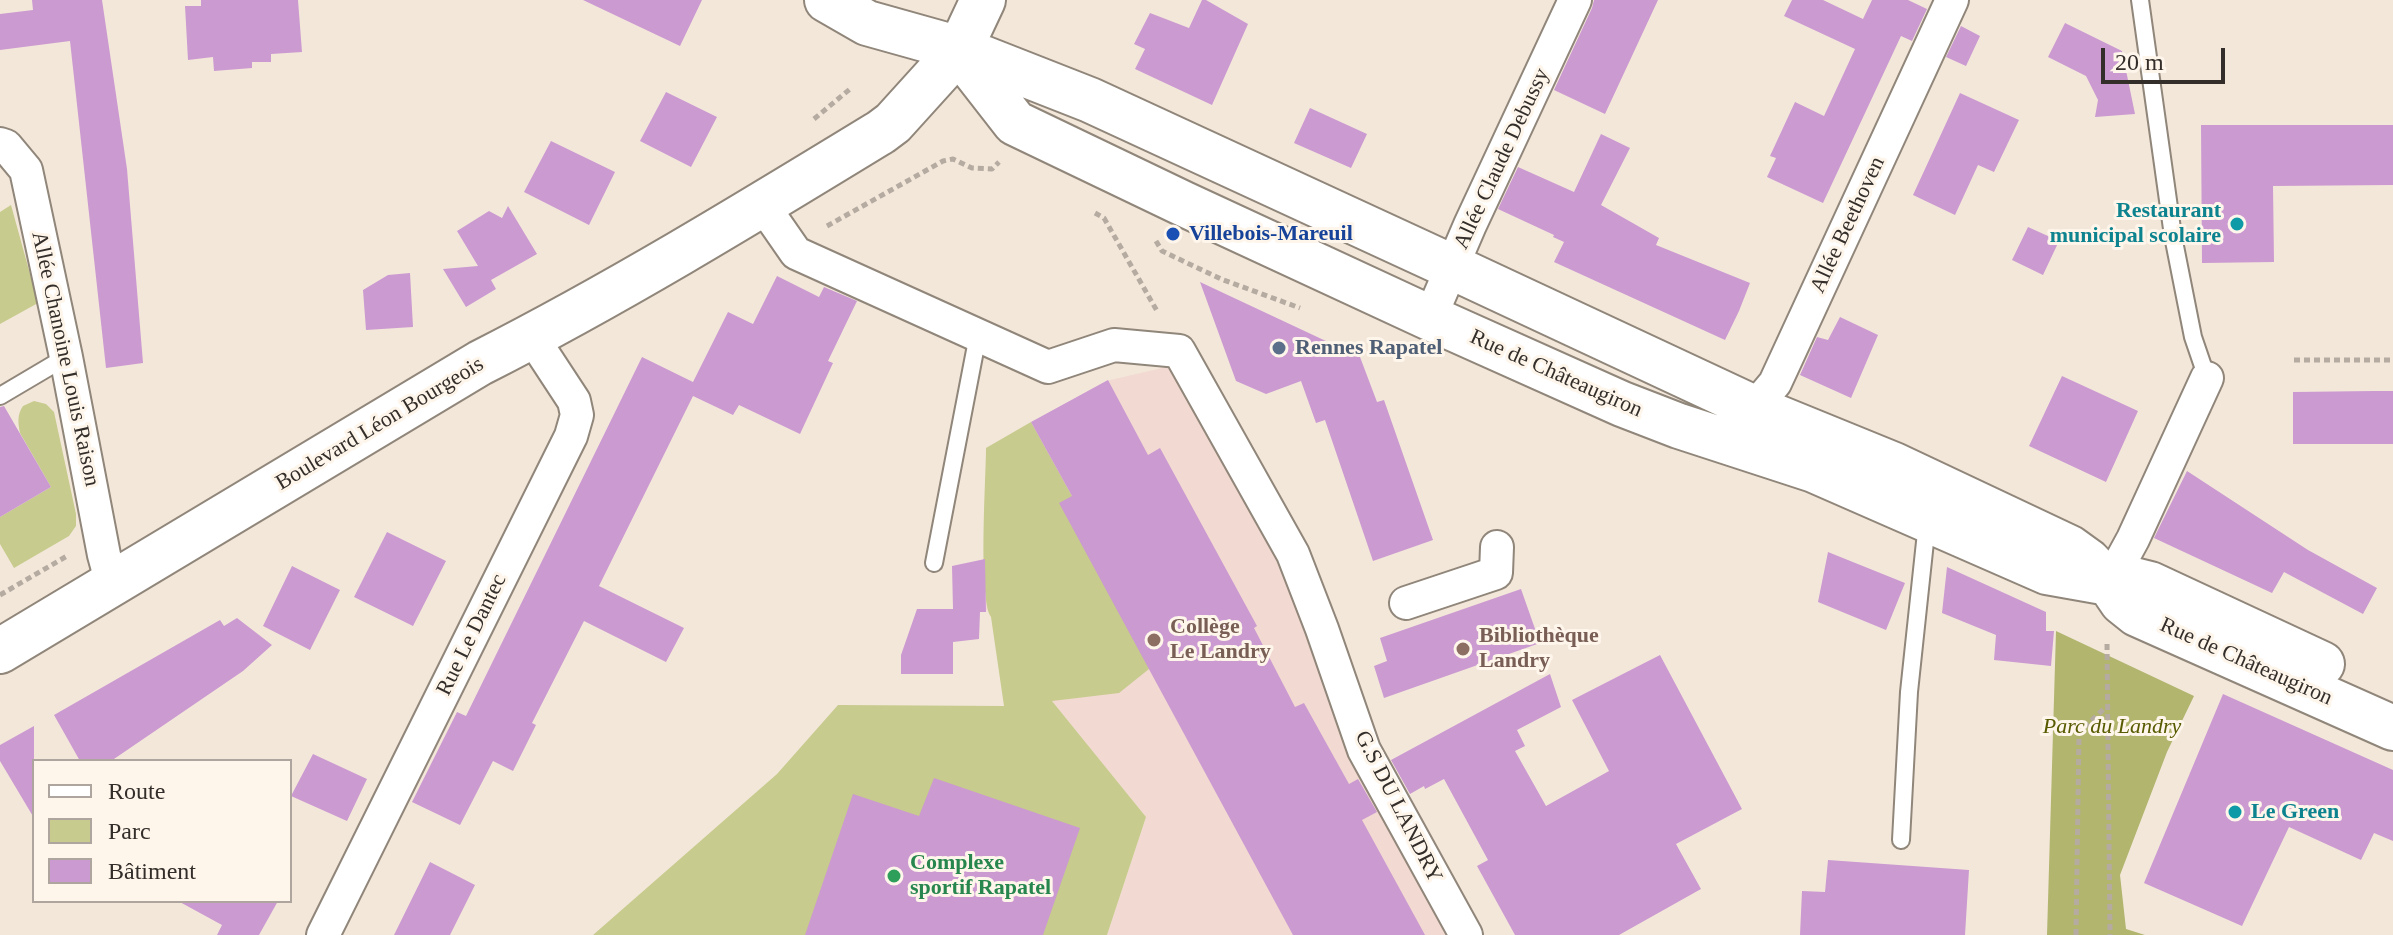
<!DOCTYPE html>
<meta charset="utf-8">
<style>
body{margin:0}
#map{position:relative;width:2393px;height:935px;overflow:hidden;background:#f3e7da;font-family:Georgia,serif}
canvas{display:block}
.legend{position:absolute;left:32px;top:759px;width:260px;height:144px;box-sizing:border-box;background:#fef5eb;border:2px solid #ada59e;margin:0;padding:10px 14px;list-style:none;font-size:24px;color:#332e2a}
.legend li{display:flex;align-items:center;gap:16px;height:40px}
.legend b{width:40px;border:2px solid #ada59e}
.scale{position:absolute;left:2101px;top:48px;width:124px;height:36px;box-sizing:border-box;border:4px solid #332e2a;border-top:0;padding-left:10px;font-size:24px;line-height:28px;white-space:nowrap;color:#332e2a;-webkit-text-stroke:6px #fef5eb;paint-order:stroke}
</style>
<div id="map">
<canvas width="2393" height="935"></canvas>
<ul class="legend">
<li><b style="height:10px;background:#fff"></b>Route</li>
<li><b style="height:22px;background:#c7cb8d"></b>Parc</li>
<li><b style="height:22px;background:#cb9ad1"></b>Bâtiment</li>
</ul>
<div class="scale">20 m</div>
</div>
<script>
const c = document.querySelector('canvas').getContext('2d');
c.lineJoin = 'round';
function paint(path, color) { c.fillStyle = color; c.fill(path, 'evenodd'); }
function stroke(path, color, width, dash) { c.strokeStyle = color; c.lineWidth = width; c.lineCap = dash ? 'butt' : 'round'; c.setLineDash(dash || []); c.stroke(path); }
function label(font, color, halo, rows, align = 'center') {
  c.font = font + ' Georgia,serif'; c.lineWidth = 6; c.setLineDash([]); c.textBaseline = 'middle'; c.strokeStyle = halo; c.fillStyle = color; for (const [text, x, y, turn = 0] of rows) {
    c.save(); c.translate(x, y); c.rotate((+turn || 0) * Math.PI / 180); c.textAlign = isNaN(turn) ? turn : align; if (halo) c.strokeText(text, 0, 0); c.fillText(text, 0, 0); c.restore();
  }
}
const education = new Path2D(`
 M1175 365 1296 595 1323 662 1402 782 1400 784 1458 935H1107L1146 817 1052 701 986 609V448L1106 381Z`);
const green = new Path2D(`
 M11 205 38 303 0 324V212Z
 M34 401 46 404 54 412 76 514V526L69 536 14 568 0 544V517L51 487 20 433C18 423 17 415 23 406Z
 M1031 422 1072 496 1149 669 1119 693 1052 701 1146 817 1107 935H593L777 774 838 705 1004 706 991 617C978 596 986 479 986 448Z`);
const forest = new Path2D(`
 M2056 631 2194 696 2167 752 2120 875 2126 929 2145 935H2047Z`);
const building = new Path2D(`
 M32 0H102L127 169 143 363 106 368 70 41 0 50V14L33 10Z
 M201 0H298L302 52 271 54V62H252V68L214 71 213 57 188 60 185 6H201Z
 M583 0H702L680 46Z
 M1202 0H1206L1248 24 1212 105 1135 69 1145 49 1134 44 1150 13 1189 28Z
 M1594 0H1658L1605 114 1554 90 1592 8Z
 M1792 0H1823L1863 19 1872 0H1908L1927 9 1912 41 1901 36 1823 203 1767 177 1776 158 1770 156 1795 102 1824 116 1855 49 1784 16Z
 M2065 23 2122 51 2135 114 2095 117 2098 100 2086 76 2048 57Z
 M1961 26 1980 36 1966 66 1946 57Z
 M666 92 717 117 691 167 640 141Z
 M1960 93 2019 120 1994 172 1978 165 1955 215 1913 195Z
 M1310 108 1367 134 1351 168 1294 143Z
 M2201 125H2393V185L2273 186 2274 262 2202 263Z
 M1601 134 1630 148 1601 205 1659 238 1656 245 1750 283 1739 311 1725 340 1554 262 1564 242 1553 237 1554 235 1498 209 1518 167 1574 192Z
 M551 141 615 172 589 225 524 192Z
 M508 206 537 254 491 280 496 289 466 307 443 269 478 266 457 231 489 211 502 218Z
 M2028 227 2059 241 2043 275 2012 260Z
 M410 273 413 327 366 330 363 290 388 275Z
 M777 276 819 297 824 287 857 301 828 361 833 363 800 434 739 405 733 415 693 396 599 586 684 628 666 662 584 621 532 723 536 725 513 771 493 761 460 825 412 802 457 712 466 716 642 357 693 382 728 312 753 324Z
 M1200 282 1360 357 1377 402 1384 400 1433 540 1373 561 1325 420 1316 423 1301 381 1266 394 1236 381Z
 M1840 317 1878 335 1851 398 1800 375 1817 337 1828 340Z
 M2062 376 2138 411 2106 482 2029 446Z
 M1108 380 1148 455 1160 448 1257 626 1254 628 1295 707 1304 703 1349 784 1358 779 1377 812 1362 820 1425 935H1293L1059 503 1072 496 1031 422Z
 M2374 391H2393V444H2293V392Z
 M4 406 51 487 0 517V407Z
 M2187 471 2308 550 2377 588 2363 614 2284 572 2272 593 2154 538Z
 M387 532 446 561 413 626 354 597Z
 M1828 552 1905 583 1886 630 1818 602Z
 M985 559 986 612H980L979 639 953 642V674H901V655L917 609H953L952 566Z
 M292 566 340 590 310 650 263 626Z
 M1947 567 2046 612V631H2054L2051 666 1994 660 1996 635 1942 613Z
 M1521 589 1540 643 1384 698 1374 666 1387 661 1380 638Z
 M237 618 272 645 243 671 111 761H80L54 715 220 620 224 626Z
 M1660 655 1742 809 1676 844 1701 889 1619 935H1515L1477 866 1488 860 1444 779 1425 789 1424 786 1410 794 1391 760 1550 674 1561 707 1517 730 1525 746 1515 751 1546 806 1609 771 1572 700Z
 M2223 694 2393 770V841L2374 833 2361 860 2289 827 2242 926 2144 883Z
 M34 726V818L0 761V745Z
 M313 754 367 779 347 821 291 796Z
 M934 778 1080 828 1043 935H805L853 794 919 816Z
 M1828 860 1969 870 1965 935H1800L1802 891 1825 892Z
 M430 862 475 885 450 935H394Z
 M178 901H278L259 935H217L222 925Z`);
const path = new Path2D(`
 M814 119 850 89
 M1095 213 1104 218 1157 311
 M827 226 943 161 953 159 972 168 992 169 999 162
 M1156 241 1162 251 1221 279 1300 308
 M2294 360H2393
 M0 595 67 556
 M2107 644 2110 935
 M2076 935 2079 732 2106 707`);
const lane = new Path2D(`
 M2140 0 2173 236 2193 337 2207 378
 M0 396 66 357
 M934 563 978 335
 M1901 840 1909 692 1927 523`);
const street = new Path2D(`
 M0 144 6 146 26 170 66 357 104 555 112 584
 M762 204 796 253 1048 367 1114 345 1179 351 1293 554 1322 629 1364 750 1466 935
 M1430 318 1470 225 1575 0
 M1750 429 1754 408 1775 383 1952 0
 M2109 583 2133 539 2207 378
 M1406 603 1496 573 1497 547
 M323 935 571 436 577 415 574 401 532 337`);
const secondary = new Path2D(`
 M827 0 867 23 960 49 1090 100 1452 267 1754 408 1894 465 2070 548 2088 561 2109 583 2122 602 2137 614 2393 728
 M955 46 1015 123 1184 204 1430 318 1622 404 1679 426 1814 470 2047 572 2109 583 2130 579 2150 584 2322 664
 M0 651 480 363C616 294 750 212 881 132L893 123 960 49 983 0`);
const markers = [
 [2237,224,8,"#0f9aa8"],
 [1173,234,8,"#1a4fb4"],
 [1279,348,8,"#5c6f8a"],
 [1154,640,8,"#8d6e63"],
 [1463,649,8,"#8d6e63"],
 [2235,812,8,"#0f9aa8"],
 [894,876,8,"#2e9e5b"]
];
const streetNames = [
 ["Allée Claude Debussy",1502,159,-65],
 ["Allée Beethoven",1848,225,-65],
 ["Allée Chanoine Louis Raison",65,359,78],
 ["Rue de Châteaugiron",1556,374,24],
 ["Boulevard Léon Bourgeois",380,424,-31],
 ["Rue Le Dantec",472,635,-64],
 ["Rue de Châteaugiron",2246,662,24],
 ["G.S DU LANDRY",1398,807,63]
];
const cultureNames = [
 ["Restaurant",2221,211],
 ["municipal scolaire",2221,236],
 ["Le Green",2251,812,"left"]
];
const transitNames = [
 ["Villebois-Mareuil",1189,234]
];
const serviceNames = [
 ["Rennes Rapatel",1295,348]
];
const educationNames = [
 ["Collège",1170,627],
 ["Le Landry",1170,652],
 ["Bibliothèque",1479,636],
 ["Landry",1479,661]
];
const parkNames = [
 ["Parc du Landry",2112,727]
];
const leisureNames = [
 ["Complexe",910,863],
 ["sportif Rapatel",910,888]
];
paint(education, '#f2d9d1');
paint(green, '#c7cb8d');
paint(forest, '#b1b56e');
paint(building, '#cb9ad1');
stroke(lane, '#90867a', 20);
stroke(street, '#90867a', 36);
stroke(secondary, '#90867a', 48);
stroke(path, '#b5aba1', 5, [6, 4]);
stroke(lane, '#fff', 16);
stroke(street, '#fff', 32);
stroke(secondary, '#fff', 44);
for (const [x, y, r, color] of markers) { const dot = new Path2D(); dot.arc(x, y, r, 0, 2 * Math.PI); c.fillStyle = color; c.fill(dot); stroke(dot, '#fef5eb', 3); }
label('22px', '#332e2a', '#fef5eb', streetNames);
label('bold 22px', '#0d838f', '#fef5eb', cultureNames, 'right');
label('bold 22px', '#164399', '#fef5eb', transitNames, 'left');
label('bold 22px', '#4e5e75', '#fef5eb', serviceNames, 'left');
label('bold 22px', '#785e54', '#fef5eb', educationNames, 'left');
label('italic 22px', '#585b01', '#fef5eb', parkNames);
label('bold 22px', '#27864d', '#fef5eb', leisureNames, 'left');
</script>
